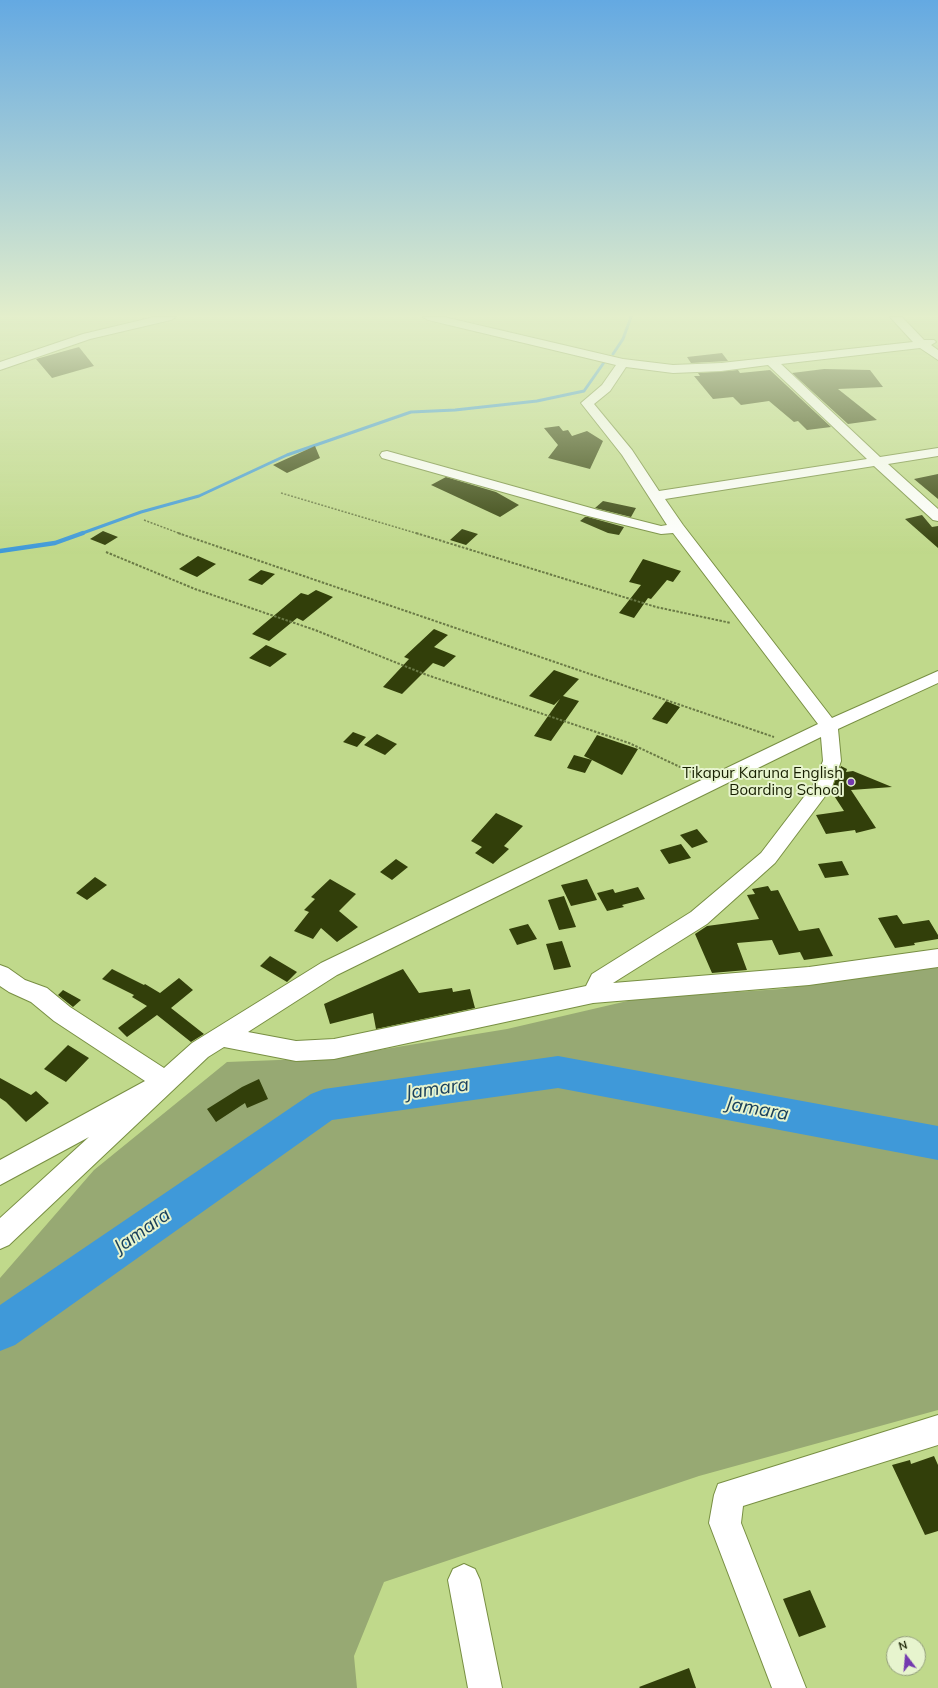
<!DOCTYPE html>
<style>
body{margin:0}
#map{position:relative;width:938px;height:1688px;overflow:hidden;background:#c0d98b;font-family:Mulish,sans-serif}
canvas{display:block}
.north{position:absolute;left:886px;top:1636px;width:40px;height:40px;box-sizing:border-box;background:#e7f4ce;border:1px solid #949f7c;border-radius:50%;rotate:344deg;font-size:11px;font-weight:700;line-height:16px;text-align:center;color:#171f01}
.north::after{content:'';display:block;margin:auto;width:14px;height:18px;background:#743aaf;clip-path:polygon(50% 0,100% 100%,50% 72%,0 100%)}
</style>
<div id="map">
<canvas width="938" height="1688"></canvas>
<div class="north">N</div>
</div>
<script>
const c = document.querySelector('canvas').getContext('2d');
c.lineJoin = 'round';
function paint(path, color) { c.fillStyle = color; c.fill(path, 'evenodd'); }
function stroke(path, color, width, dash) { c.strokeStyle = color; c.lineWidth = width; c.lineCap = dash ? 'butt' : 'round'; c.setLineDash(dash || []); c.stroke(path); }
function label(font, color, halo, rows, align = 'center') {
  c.font = font + ' Mulish,sans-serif'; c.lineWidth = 4; c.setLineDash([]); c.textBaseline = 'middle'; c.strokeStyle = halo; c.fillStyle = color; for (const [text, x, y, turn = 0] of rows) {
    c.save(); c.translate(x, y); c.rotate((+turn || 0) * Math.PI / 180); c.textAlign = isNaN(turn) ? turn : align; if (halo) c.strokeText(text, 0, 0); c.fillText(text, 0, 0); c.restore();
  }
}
const green = new Path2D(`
 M938 967V1410L699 1476 384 1582 354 1656 357 1688H0V1278L94 1170 227 1062 330 1058 507 1029 636 999 780 989Z`);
const streamFar1 = new Path2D(`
 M613 354 623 339 631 317
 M80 534 141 512 199 496 287 455 411 412 455 410 537 401 584 391 605 361`);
const stream = new Path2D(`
 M0 551 55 543 83 533`);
const river = new Path2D(`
 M558 1056 938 1126V1160L558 1088 332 1120 15 1345 0 1351V1305L311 1094 324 1089Z`);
const building = new Path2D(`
 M79 347 94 366 52 378 36 359Z
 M722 353 728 361 691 363 687 357Z
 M824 369 870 370 883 387 838 389 877 420 848 424 792 373Z
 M738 370 740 373 770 370 831 427 807 430 798 421 794 422 769 401 741 405 733 397 713 399 694 376H700L698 373Z
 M559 426 563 431 568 430 572 436 587 431 603 441 590 469 548 458 558 445 544 428Z
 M315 446 320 458 287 473 273 465Z
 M938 474V499L914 479Z
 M446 477 496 492 519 505 500 517 431 485Z
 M603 501 636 508 631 517 595 508Z
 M922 515 932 527 938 526V548L905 519Z
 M585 517H588L624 527 619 535 608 533 580 521Z
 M462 529 478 534 466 545 450 540Z
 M103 531 118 537 105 545 90 539Z
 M198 556 216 564 197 577 179 569Z
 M643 559 681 571 673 582 667 580 651 599 648 598 634 618 619 613 641 585 629 582Z
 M261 570 275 574 262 585 248 580Z
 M316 590 333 597 303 621 297 618 269 641 252 634 301 593 308 595Z
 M434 629 448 635 434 647 456 656 444 667 433 663 402 694 383 687 409 659 404 657Z
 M266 645 287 654 270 667 249 658Z
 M554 670 579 679 563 696 579 701 551 741 534 736 560 699 554 705 529 696Z
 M666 701 680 707 667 724 652 719Z
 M353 732 366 737 357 747 343 742Z
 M377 734 397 744 385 755 364 745Z
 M597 735 638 749 622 775 592 760 585 773 567 768 574 755 592 760 584 756Z
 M841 766 847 769 846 772 853 771 892 787 851 790 876 828 856 833 855 830 826 834 816 815 844 811 831 791Z
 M496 813 523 826 504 846 509 849 493 864 475 853 482 847 471 841Z
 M697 829 708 842 692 848 680 835Z
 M681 844 691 858 669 864 660 850Z
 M396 859 408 867 392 880 380 872Z
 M842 861 849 875 825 878 818 864Z
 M95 877 107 885 87 900 76 893Z
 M330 879 356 894 339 911 358 927 337 942 321 928 313 939 294 931 309 912 304 910 315 899 311 897Z
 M587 879 597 900 571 906 561 885Z
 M768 886 771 891 778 890 799 931 819 928 833 956 804 960 800 952 779 955 772 940 737 943 747 970 712 973 695 934 707 926 759 919 747 895 755 894 752 889Z
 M638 887 645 899 622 905 624 907 607 911 597 893 613 889 615 893Z
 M564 896 576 927 559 930 548 900Z
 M897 915 903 924 929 920 938 935V939L914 943 915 945 895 948 878 918Z
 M528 924 537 939 517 945 509 929Z
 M562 941 571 967 554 970 546 944Z
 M270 956 297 972 287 982 260 966Z
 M112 969 144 985 145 984 160 993 179 978 193 990 171 1008 204 1034 191 1042 157 1015 127 1037 118 1028 147 1006 132 997 134 995 102 979Z
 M403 969 419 993 452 988 453 992 470 989 475 1008 376 1029 373 1013 330 1024 324 1004Z
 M63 990 81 1000 73 1007 58 995Z
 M68 1045 89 1058 66 1082 44 1069Z
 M0 1078 31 1095 36 1091 49 1103 26 1122 6 1102 0 1098Z
 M259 1079 268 1099 247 1108 245 1103 216 1122 207 1109 242 1087Z
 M934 1456 938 1465V1531L925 1535 892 1465 910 1460 911 1464Z
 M810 1590 826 1627 799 1637 783 1599Z
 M689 1668 696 1688H640L639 1687Z`);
const pathFar1 = new Path2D(`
 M281 493 419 534
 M144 520 181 534`);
const path = new Path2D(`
 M178 533 774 737
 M416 533 656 607 731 623
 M106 552 195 589 315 630 427 675 629 743 695 774`);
const minor = new Path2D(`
 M154 317H176L171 320 90 339 0 370V362L83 334Z
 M423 317H444L623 359 673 365 721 363 913 342 890 317H902L924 340H934L936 342 931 345 938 350V360L920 348 781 364 880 457 938 448V456L888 464 938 509V521L933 520 874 466 665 499 683 525 832 718 938 671V683L838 729 841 761 832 787 775 863 707 924 613 983 809 967 938 949V967L809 985 593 1003 334 1059 296 1061 224 1047 208 1057 9 1245 0 1249V1218L89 1137 0 1185V1160L145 1081 54 1021 31 1002 9 992 0 986V965L8 968 25 980 47 988 70 1007 164 1068 192 1043 321 963 818 724 673 533 661 534 588 516 382 458 380 455 382 452 387 451 598 510 661 526 667 525 622 455 581 403 602 385 616 365 428 320ZM768 365 867 459 659 491 632 450 594 404 610 391 626 367 673 373 721 371ZM821 737 823 761 813 785 761 853 691 912 592 974 586 986 334 1039 296 1041 248 1032 337 975Z
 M938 1415V1445L743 1506 741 1523 806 1688H772L709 1523 714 1495 718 1484Z
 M464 1564 475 1569 480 1580 502 1688H468L448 1580 453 1569Z`);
const markers = [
 [851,782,4,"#743aaf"]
];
const poiNames = [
 ["Tikapur Karuna English",843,773],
 ["Boarding School",843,790]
];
const nearWaternames = [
 ["Jamara",437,1089,-8],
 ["Jamara",757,1109,10],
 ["Jamara",142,1231,-35]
];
paint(green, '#97a973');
stroke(streamFar1, '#3f99d9', 3);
stroke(stream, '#3f99d9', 4.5);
paint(river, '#3f99d9');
paint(building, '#323f0a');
stroke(minor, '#788f43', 2);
stroke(pathFar1, '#6a7a45', 1.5, [2, 1.5]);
stroke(path, '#6a7a45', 2, [2.5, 1.5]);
paint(minor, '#fff');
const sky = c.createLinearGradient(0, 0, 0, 554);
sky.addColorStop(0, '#64a9e2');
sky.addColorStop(0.57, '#e3eecb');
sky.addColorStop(1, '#e3eecb00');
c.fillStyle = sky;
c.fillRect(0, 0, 938, 554);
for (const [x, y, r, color] of markers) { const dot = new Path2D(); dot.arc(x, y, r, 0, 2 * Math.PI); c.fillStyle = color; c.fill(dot); stroke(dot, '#e7f4ce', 1.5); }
label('15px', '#171f01', '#e7f4ce', poiNames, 'right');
label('italic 19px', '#1b405b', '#e7f4ce', nearWaternames);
</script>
